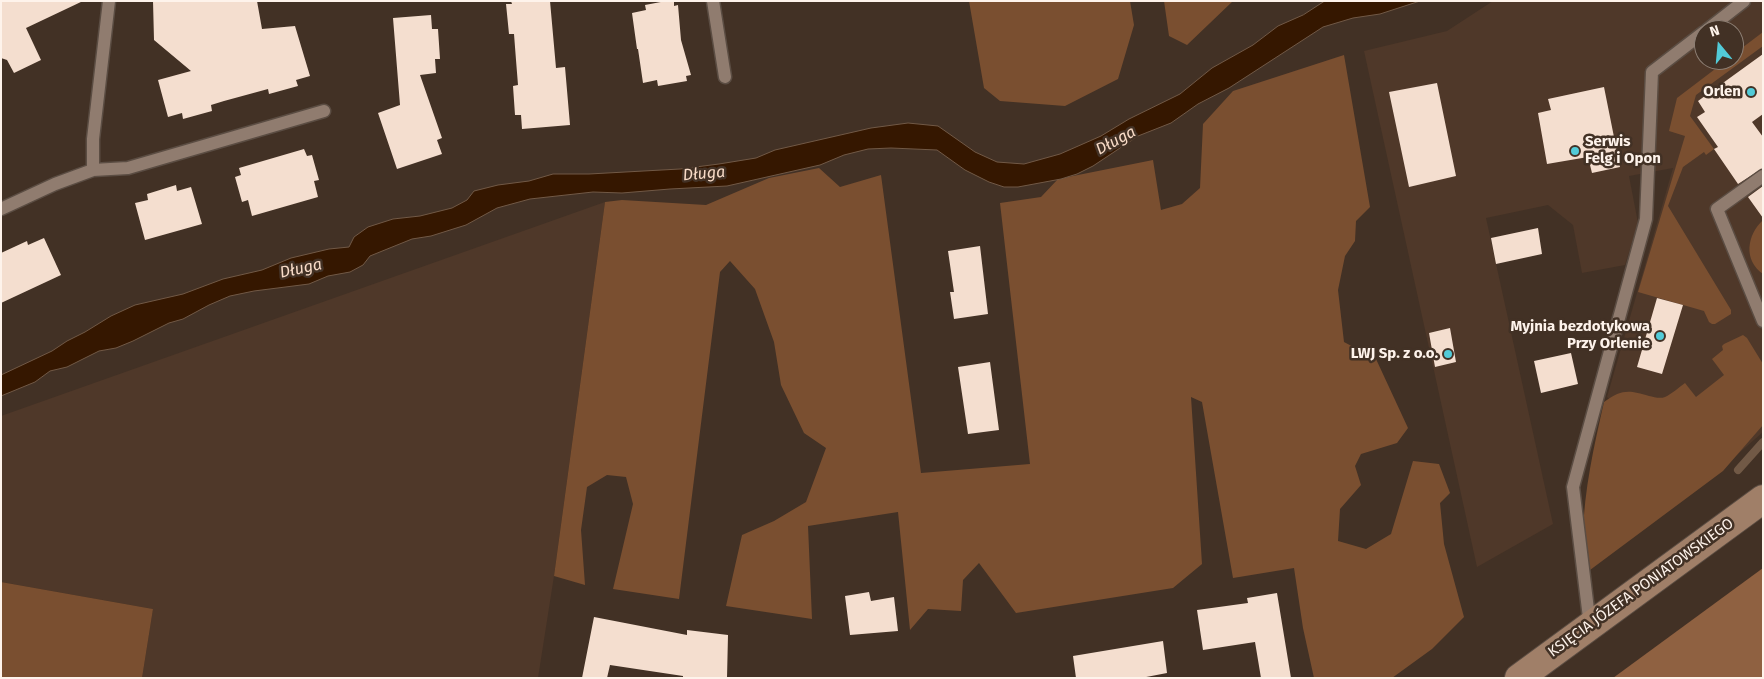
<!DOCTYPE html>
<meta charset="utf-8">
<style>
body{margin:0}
#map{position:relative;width:1764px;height:679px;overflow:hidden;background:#423125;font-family:"Fira Sans",sans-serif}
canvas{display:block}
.frame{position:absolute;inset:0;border:2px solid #fef3eb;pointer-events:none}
.north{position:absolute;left:1694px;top:20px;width:50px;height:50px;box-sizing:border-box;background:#423125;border:1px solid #8d7f74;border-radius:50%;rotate:343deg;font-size:14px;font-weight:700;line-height:20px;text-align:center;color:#fef3eb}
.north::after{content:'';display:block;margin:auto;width:18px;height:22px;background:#52cbd8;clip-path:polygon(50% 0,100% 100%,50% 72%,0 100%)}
</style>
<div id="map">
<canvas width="1764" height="679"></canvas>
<div class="frame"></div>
<div class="north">N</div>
</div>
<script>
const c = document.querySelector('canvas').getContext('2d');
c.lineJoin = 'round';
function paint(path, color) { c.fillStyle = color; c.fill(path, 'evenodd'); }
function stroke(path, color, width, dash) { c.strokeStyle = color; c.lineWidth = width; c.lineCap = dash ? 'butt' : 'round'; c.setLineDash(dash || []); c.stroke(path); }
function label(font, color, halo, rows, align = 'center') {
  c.font = font + ' "Fira Sans",sans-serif'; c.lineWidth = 5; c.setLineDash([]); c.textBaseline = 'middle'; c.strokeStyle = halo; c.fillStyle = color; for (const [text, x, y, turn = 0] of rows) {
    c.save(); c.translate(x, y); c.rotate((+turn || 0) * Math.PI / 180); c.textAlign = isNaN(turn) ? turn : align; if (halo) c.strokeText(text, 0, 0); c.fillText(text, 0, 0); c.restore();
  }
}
const built = new Path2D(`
 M1493 1H1763V432L1704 484 1607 397 1673 168 1629 176 1638 223 1625 265 1582 273 1573 225 1548 205 1486 218 1553 524 1477 567 1364 51 1447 31ZM1704 30H1734V60H1704Z
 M605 202 554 576 538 678H142L153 609 1 582V416Z`);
const green = new Path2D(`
 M969 1H1130L1134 25 1118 79 1065 106 1000 101 984 88Z
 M1164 1H1233L1187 45 1169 36Z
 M1763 32V46L1696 95 1690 116 1714 149 1706 155 1704 152 1683 167 1668 206 1731 310V314L1715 324H1712L1709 322 1704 311 1638 292 1685 136 1669 131 1677 98 1727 60H1734V54Z
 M1344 55 1370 207 1356 221 1355 241 1345 256 1338 290 1344 342 1376 359 1408 428 1397 443 1361 454 1355 466 1361 485 1340 509 1338 541 1366 549 1391 534 1413 461 1439 464 1450 493 1440 503 1444 544 1464 617 1432 649 1392 678H1314L1303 628 1294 568 1233 578 1202 402 1191 397 1202 564 1173 588 1016 613 979 563 963 580 961 611 928 609 910 630 898 512 808 526 812 619 726 606 742 535 774 521 806 502 826 448 804 433 781 385 774 342 755 289 730 261 720 272 679 599 613 589 633 504 626 477 607 475 587 487 581 530 585 585 554 576 605 202 622 200 706 205 769 178 819 168 840 187 881 175 921 473 1030 464 1000 203 1041 197 1058 179 1153 160 1161 210 1182 204 1200 188 1203 124 1233 91Z
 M1763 220V274C1743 260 1747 235 1763 220Z
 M1743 335 1747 338 1763 364V425L1723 471 1586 573C1583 560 1583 548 1583 535 1584 490 1594 446 1604 402 1622 389 1629 390 1649 396 1654 397 1660 399 1665 397 1672 394 1679 387 1685 383L1696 397 1724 375 1712 359 1723 350 1722 346 1724 344Z
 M1 582 153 609 142 678H1Z`);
const forest = new Path2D(`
 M1763 568V678H1613Z`);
const water = new Path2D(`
 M1325 1H1420L1380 14 1353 18 1323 27 1229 88 1198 104 1171 123 1138 136 1093 166 1077 174 1061 179 1018 187H1004L989 182 965 170 937 150 891 148 868 149 844 155 820 165 727 186 670 189 622 193 593 192 530 199 497 208 466 225 431 236 412 239 370 256 363 265 350 272 328 276 309 284 254 291 230 296 209 305 183 319 169 323 133 341 116 348 99 351 67 367 50 371 35 382 1 396V375L52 351 67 341 85 332 111 316 135 305 183 294 223 279 262 270 291 258 329 249 349 247 354 237 368 227 393 219 420 216 452 208 467 200 474 191 498 185 529 181 553 174H589L680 169 719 164 756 158 775 150 871 128 908 123 938 126 975 152 997 162 1024 164 1060 154 1101 136 1129 119 1180 94 1212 68 1253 45 1278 26 1303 15Z`);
const stream = new Path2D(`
 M1738 470 1763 442`);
const building = new Path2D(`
 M1 1H83L26 28 41 60 14 73 7 60 1 58Z
 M153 1H257L262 29 295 26 310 76 296 80 298 86 269 94 268 89 224 101 211 105 212 111 183 119 182 113 168 117 158 80 191 71 154 40Z
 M511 1H550L556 68 565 67 570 125 522 129 521 115H515L513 86 518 85 516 60 514 34H509L506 4H512Z
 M666 1H674V6L678 5 681 40 691 75 686 76 687 81 658 86 657 80 643 83 638 49H637L632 13 646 10 645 5Z
 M431 15 432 29H438L440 59H435L436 73 420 75 442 138 437 140 442 154 397 169 378 113 400 105 393 18Z
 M1763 54V114L1752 122 1763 137V168L1738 184 1714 149 1718 147 1697 117 1705 112 1698 101Z
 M1437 83 1456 176 1409 187 1389 92Z
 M1604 87 1620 167 1592 173 1588 157 1547 164 1538 113 1551 110 1548 99Z
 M304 149 307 156 312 155 319 180 314 181 318 197 252 216 248 200 242 202 235 177 241 175 239 168Z
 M176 185 177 191 191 187 202 224 145 240 135 203 148 200 147 194Z
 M1763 186V218L1748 197Z
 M1538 228 1542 254 1496 264 1491 238Z
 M44 238 61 275 1 303V253L27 241 28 245Z
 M980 246 988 314 954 319 950 292H954L948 251Z
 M1657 298 1683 305 1662 374 1637 367Z
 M1450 328 1456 362 1435 367 1429 333Z
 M1571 353 1578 384 1541 393 1534 361Z
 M990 362 999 430 968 434 958 367Z
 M869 592 871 601 894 597 898 631 850 635 845 596Z
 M1277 593 1291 678H1261L1255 642 1203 650 1197 610 1248 603 1247 598Z
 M594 617 687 635V630L728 635 727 678H683V676L610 665 607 678H582Z
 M1163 641 1167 673 1141 678H1076L1073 656Z`);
const service = new Path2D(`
 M713 1 725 77
 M1707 30 1744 1
 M93 170 128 168 324 111
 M1763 176 1717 209 1763 321
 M1 209 55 184 93 170V139L109 1
 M1590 626 1573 487 1646 219 1652 72 1704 32`);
const secondary = new Path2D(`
 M1519 678 1763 499`);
const markers = [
 [1751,92,5,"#52cbd8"],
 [1575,151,5,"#52cbd8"],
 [1660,336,5,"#52cbd8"],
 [1448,354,5,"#52cbd8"]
];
const poiNames = [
 ["Orlen",1741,92],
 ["Serwis",1585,142,"left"],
 ["Felg i Opon",1585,159,"left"],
 ["Myjnia bezdotykowa",1650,327],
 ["Przy Orlenie",1650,344],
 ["LWJ Sp. z o.o.",1438,354]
];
const streetNames = [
 ["KSIĘCIA JÓZEFA PONIATOWSKIEGO",1641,588,-36]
];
const waterNames = [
 ["Długa",1116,141,-28],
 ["Długa",704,174,-5],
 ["Długa",301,269,-12]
];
paint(built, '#4f3829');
paint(green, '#7a4f30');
paint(forest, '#8f6141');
paint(water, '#351700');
stroke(water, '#715946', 1);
stroke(stream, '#715946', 8);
paint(building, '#f4decf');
stroke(service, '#5b4d43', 15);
stroke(secondary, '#5b4d43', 30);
stroke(service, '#907c6f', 12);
stroke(secondary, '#a07f68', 28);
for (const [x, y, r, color] of markers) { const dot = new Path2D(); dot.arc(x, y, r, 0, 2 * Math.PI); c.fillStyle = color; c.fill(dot); stroke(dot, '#423125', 2); }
label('bold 15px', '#fef3eb', '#423125', poiNames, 'right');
label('15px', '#fef3eb', '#423125', streetNames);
label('italic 16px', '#f8dbc7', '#423125', waterNames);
</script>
